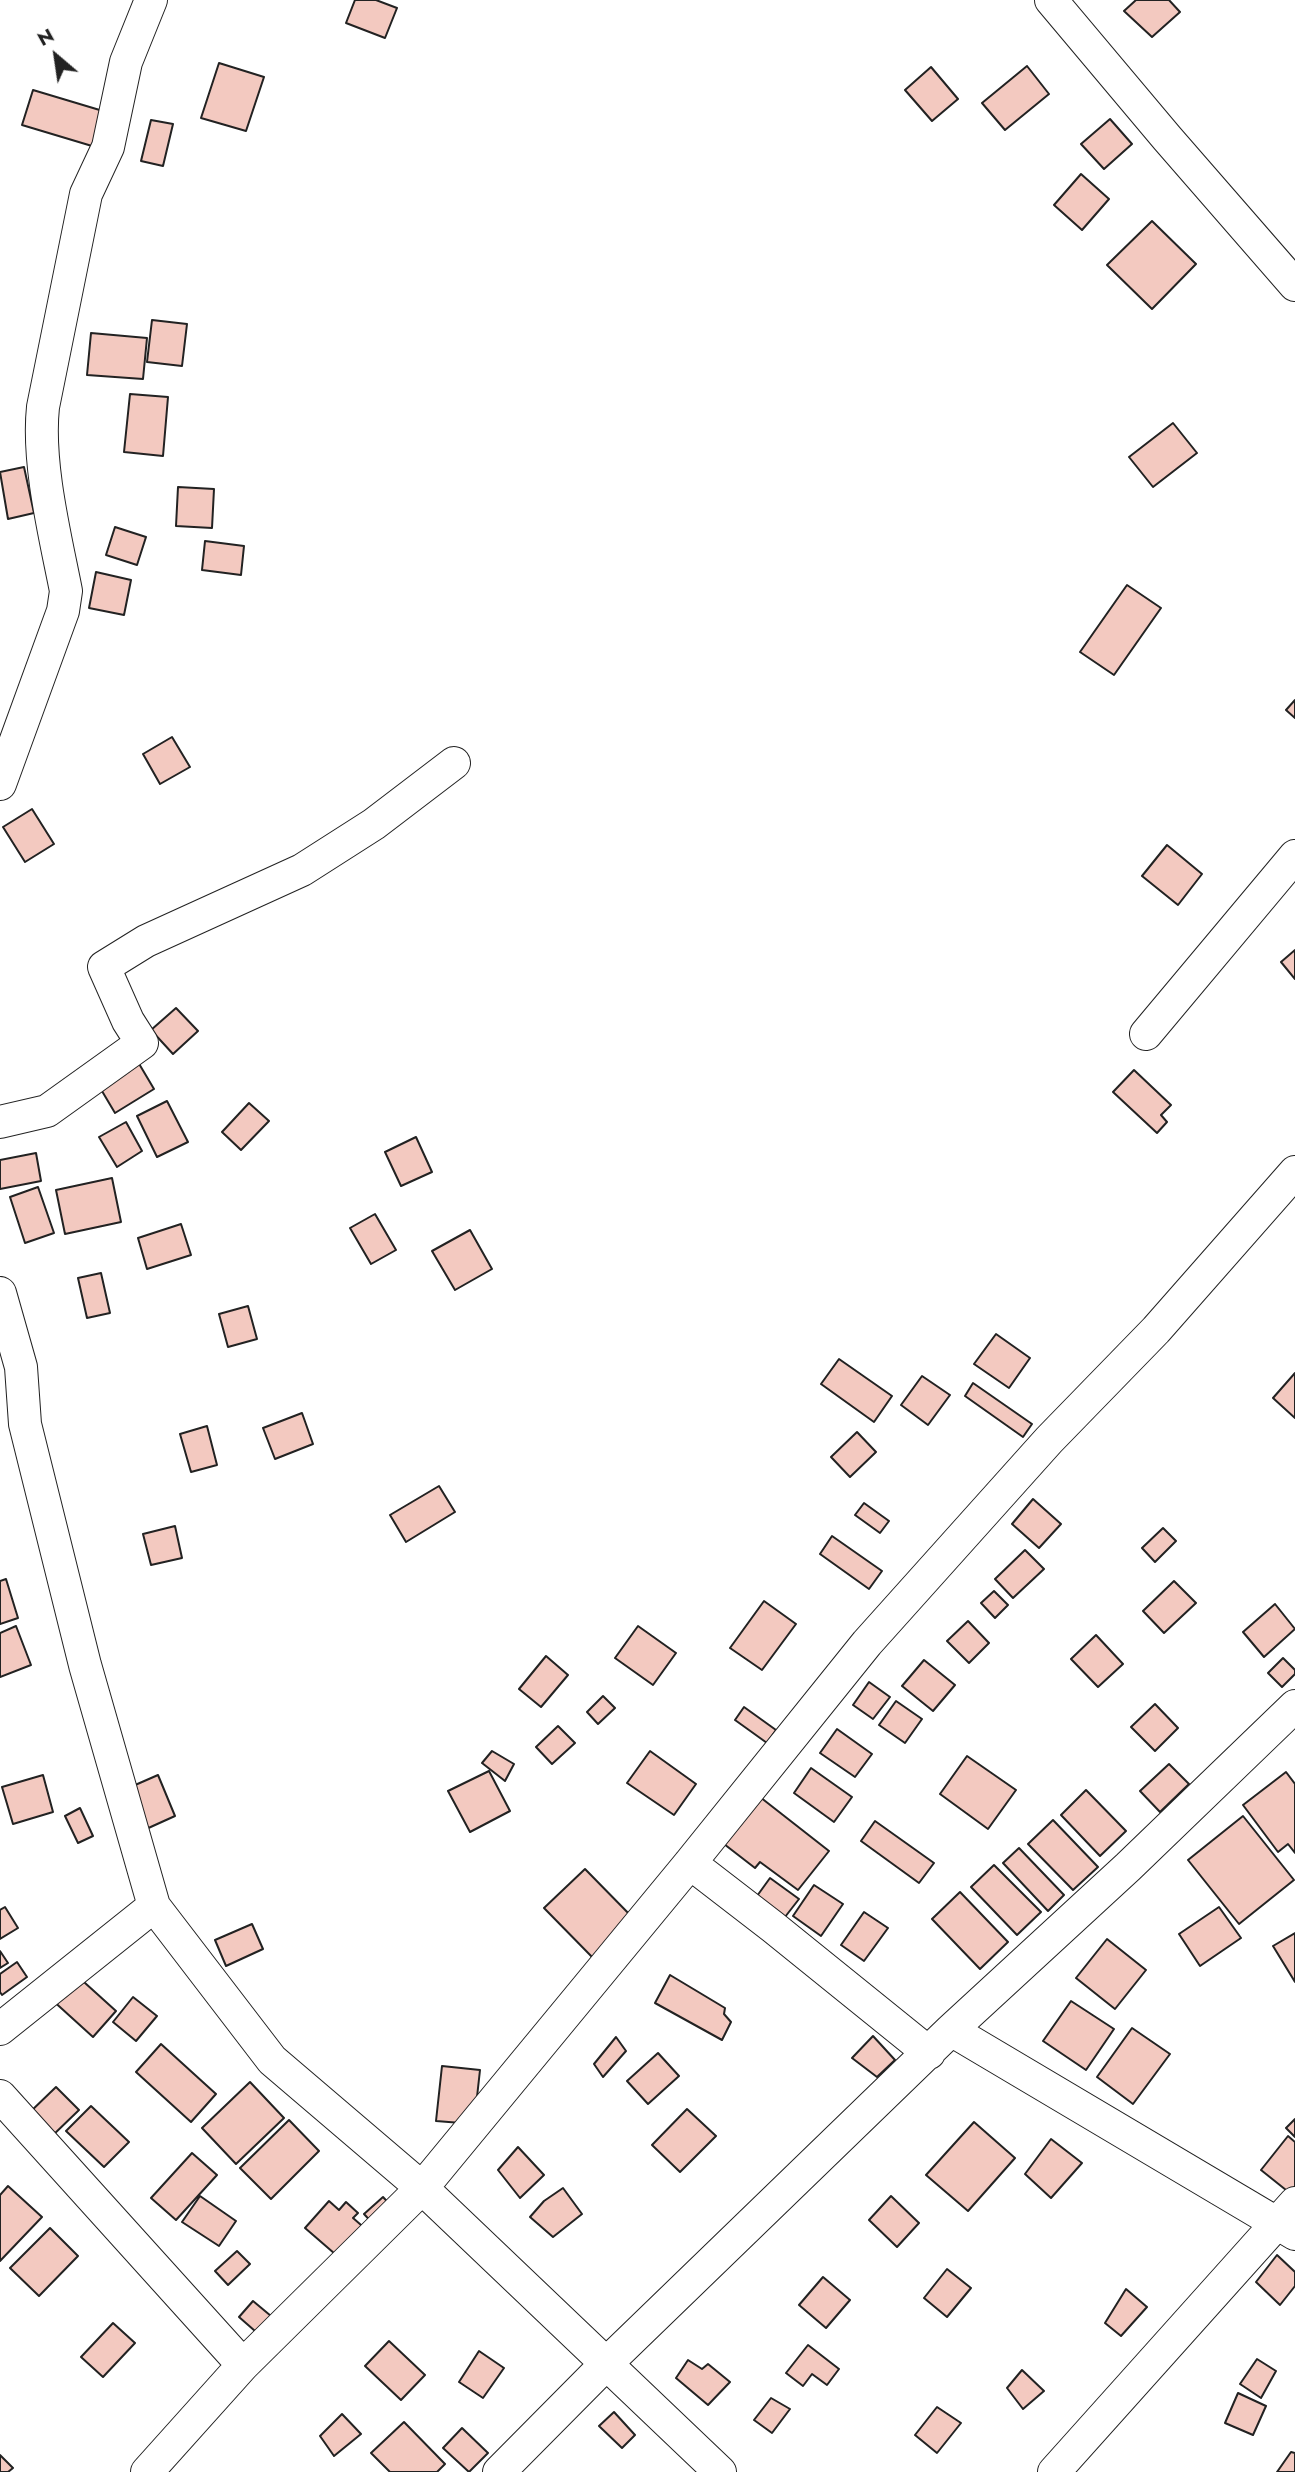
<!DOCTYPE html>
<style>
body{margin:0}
#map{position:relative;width:1295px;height:2472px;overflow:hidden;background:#fff;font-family:Jost,sans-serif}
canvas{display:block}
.north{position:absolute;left:21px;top:21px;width:70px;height:70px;-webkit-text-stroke:5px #fff;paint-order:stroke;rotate:331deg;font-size:19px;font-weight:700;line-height:28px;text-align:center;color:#222}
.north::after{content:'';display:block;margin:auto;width:24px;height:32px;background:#222;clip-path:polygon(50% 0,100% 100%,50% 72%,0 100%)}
</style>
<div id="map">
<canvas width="1295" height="2472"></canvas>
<div class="north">N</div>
</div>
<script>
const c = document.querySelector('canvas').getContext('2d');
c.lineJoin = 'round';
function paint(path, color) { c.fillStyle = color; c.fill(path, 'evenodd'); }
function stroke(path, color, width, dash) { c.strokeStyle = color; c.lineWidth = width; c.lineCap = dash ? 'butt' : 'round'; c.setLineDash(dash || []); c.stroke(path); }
const building = new Path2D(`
 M355 0H376L397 8 385 38 346 23Z
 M1136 0H1169L1180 12 1152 37 1124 11Z
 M219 63 264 77 246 131 201 118Z
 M1027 66 1049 94 1005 130 982 103Z
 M931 67 958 99 932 121 905 90Z
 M33 90 103 111 92 146 22 125Z
 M1110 119 1132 144 1104 169 1081 144Z
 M151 120 173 124 163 166 141 161Z
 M1081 174 1109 199 1082 230 1054 205Z
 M1152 221 1196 264 1152 309 1107 265Z
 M152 320 187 324 182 366 147 362Z
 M91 333 147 338 143 379 87 375Z
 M130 394 168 397 163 456 124 452Z
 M1173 423 1197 453 1153 487 1129 457Z
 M24 467 34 513 8 519 0 472Z
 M178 487 214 489 212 528 176 526Z
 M115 527 146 537 137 565 106 555Z
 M205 541 244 546 241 575 202 570Z
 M96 572 131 580 124 615 89 608Z
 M1127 585 1161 608 1114 675 1080 652Z
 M1295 700V718L1286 710Z
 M172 737 190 767 160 784 143 754Z
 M32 809 54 844 25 862 3 827Z
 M1167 845 1202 874 1178 905 1142 876Z
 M1295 950V979L1281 962Z
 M176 1008 198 1031 173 1054 151 1030Z
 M138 1062 154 1089 115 1113 99 1086Z
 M1134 1070 1171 1105 1161 1115 1167 1122 1157 1133 1113 1092Z
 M167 1101 188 1142 157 1157 137 1116Z
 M249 1103 269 1121 241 1150 222 1132Z
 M126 1122 142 1151 117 1167 99 1137Z
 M416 1137 432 1172 401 1186 385 1152Z
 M36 1153 41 1181 0 1189V1160Z
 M112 1178 121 1222 65 1234 56 1190Z
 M38 1187 54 1233 25 1243 10 1197Z
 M375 1214 396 1250 371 1264 350 1228Z
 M181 1224 191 1255 147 1269 138 1238Z
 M470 1230 492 1269 455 1290 432 1251Z
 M101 1273 110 1313 87 1318 78 1278Z
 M248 1306 257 1339 228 1347 219 1314Z
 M996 1334 1030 1358 1009 1388 974 1364Z
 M839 1359 892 1396 874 1422 821 1384Z
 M1295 1373V1418L1273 1398Z
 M922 1376 950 1395 928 1425 901 1405Z
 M973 1383 1032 1424 1023 1437 965 1396Z
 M302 1413 313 1444 275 1459 263 1428Z
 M207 1426 217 1465 191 1472 180 1434Z
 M857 1432 876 1452 850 1477 831 1457Z
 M439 1486 455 1512 406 1542 390 1515Z
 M1033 1499 1061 1524 1039 1548 1012 1524Z
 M864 1503 889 1521 880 1533 855 1515Z
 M175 1526 182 1558 151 1565 143 1534Z
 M1163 1528 1176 1541 1155 1562 1142 1548Z
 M832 1536 882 1571 869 1589 820 1554Z
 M1025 1550 1044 1569 1013 1598 995 1579Z
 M6 1579 18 1618 0 1624V1581Z
 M1174 1581 1196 1603 1164 1633 1143 1611Z
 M994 1591 1008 1605 995 1618 981 1603Z
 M764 1601 796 1624 762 1670 730 1648Z
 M1275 1604 1295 1629 1264 1657 1243 1632Z
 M968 1621 989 1643 969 1663 947 1641Z
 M16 1626 31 1665 0 1677V1633Z
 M638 1626 676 1653 653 1685 615 1658Z
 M1096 1635 1123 1664 1098 1687 1071 1659Z
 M546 1656 568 1675 541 1707 519 1689Z
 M1283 1658 1295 1670V1674L1282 1687 1268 1673Z
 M924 1660 955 1685 933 1711 902 1686Z
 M869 1682 890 1697 873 1719 853 1705Z
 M603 1696 615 1708 598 1724 587 1712Z
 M896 1701 922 1719 905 1743 879 1725Z
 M1155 1704 1178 1728 1155 1751 1131 1727Z
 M744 1707 776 1730 767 1743 735 1720Z
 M558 1726 575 1743 552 1764 536 1747Z
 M837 1729 872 1754 855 1777 820 1753Z
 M492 1751 514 1764 505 1781 482 1763Z
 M650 1751 696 1784 674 1815 627 1783Z
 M967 1756 1016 1790 988 1829 940 1794Z
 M1169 1764 1189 1784 1160 1812 1140 1791Z
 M811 1768 852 1797 834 1822 794 1793Z
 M489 1771 510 1811 470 1832 448 1791Z
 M1286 1772 1295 1784V1853L1288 1844 1278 1852 1243 1805Z
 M43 1775 53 1812 13 1824 2 1787Z
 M158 1775 175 1816 144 1830 126 1789Z
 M1086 1790 1126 1831 1100 1856 1061 1815Z
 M760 1797 829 1851 798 1890 760 1862 755 1868 724 1844Z
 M80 1808 93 1836 78 1843 65 1816Z
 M1243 1816 1294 1880 1239 1924 1188 1860Z
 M1053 1820 1098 1867 1073 1890 1028 1844Z
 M875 1821 934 1863 919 1883 861 1841Z
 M1019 1848 1064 1895 1048 1911 1003 1863Z
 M994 1865 1041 1912 1017 1935 971 1887Z
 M585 1869 635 1920 594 1959 544 1908Z
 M770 1878 799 1899 785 1917 757 1896Z
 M814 1885 843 1904 821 1936 793 1916Z
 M960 1892 1008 1942 980 1969 932 1919Z
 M5 1907 18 1928 0 1939V1910Z
 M1219 1907 1241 1938 1200 1966 1179 1934Z
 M864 1912 888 1928 864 1961 841 1945Z
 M252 1924 263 1949 226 1966 215 1940Z
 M1295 1933V1982L1273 1946Z
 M1107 1939 1146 1970 1115 2009 1076 1978Z
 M0 1951 8 1963 0 1968Z
 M17 1962 27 1977 2 1995 0 1992V1974Z
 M74 1973 116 2011 93 2037 50 1998Z
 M670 1975 725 2008 724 2014 731 2022 722 2040 655 2003Z
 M133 1997 157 2016 136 2041 113 2022Z
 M1071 2001 1114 2029 1086 2070 1043 2041Z
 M1132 2028 1170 2054 1133 2104 1097 2077Z
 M873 2036 895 2060 877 2077 852 2058Z
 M616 2037 626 2051 603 2077 594 2064Z
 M161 2044 216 2094 191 2122 136 2072Z
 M658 2053 679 2076 648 2104 627 2081Z
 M442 2066 480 2070 474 2124 436 2121Z
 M250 2082 284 2118 236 2164 202 2128Z
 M56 2087 79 2110 50 2138 28 2114Z
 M91 2106 129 2142 104 2167 66 2131Z
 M687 2109 716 2136 680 2172 652 2145Z
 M1295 2119V2137L1286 2128Z
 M289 2120 319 2151 271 2199 240 2168Z
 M974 2122 1015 2158 968 2211 926 2175Z
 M1288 2136 1295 2142V2189L1291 2194 1261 2170Z
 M1051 2139 1082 2163 1051 2198 1025 2174Z
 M518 2147 544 2175 520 2198 498 2170Z
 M192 2153 217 2175 176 2220 151 2198Z
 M8 2186 42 2217 0 2261V2195Z
 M563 2188 582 2214 553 2237 530 2217 544 2201Z
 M200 2196 236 2221 219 2246 182 2222Z
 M891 2196 919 2223 897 2247 869 2220Z
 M383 2197 395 2210 376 2227 364 2214Z
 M329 2201 339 2210 346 2202 358 2213 353 2218 368 2231 342 2260 305 2228Z
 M50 2228 78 2256 39 2296 10 2268Z
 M237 2251 250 2264 228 2285 215 2271Z
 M1277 2255 1295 2272V2286L1280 2305 1256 2282Z
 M947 2269 971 2288 947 2317 924 2298Z
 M823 2277 850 2300 826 2328 799 2305Z
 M1126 2289 1147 2307 1121 2336 1105 2323Z
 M253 2301 277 2321 263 2338 239 2317Z
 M113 2323 135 2343 103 2377 81 2357Z
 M389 2341 425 2375 401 2400 365 2366Z
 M808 2345 839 2369 827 2385 812 2374 803 2386 786 2373Z
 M479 2351 504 2368 483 2398 459 2382Z
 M1257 2359 1276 2371 1261 2398 1240 2384Z
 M688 2360 702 2369 708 2364 730 2382 708 2405 676 2378Z
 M1022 2370 1044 2391 1023 2409 1007 2388Z
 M1238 2393 1266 2406 1253 2435 1225 2423Z
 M771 2398 790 2409 772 2433 754 2420Z
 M937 2407 961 2423 937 2453 915 2435Z
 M614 2412 635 2435 622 2448 599 2426Z
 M342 2414 361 2434 334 2456 320 2436Z
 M404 2422 445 2464 437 2472H390L371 2453Z
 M462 2428 488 2453 469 2472 443 2448Z
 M1291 2452 1295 2453V2472H1277Z
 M0 2455 13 2468 8 2472H0Z`);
const minor = new Path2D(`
 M1051 0 1167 138 1295 285
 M0 784 63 611 66 591C55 535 37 463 43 407L86 194 108 147 126 62 151 0
 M1146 1034 1295 856
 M0 1122 47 1111 142 1043 128 1021 104 967 146 941 302 870 374 824 454 763
 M0 1293 21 1367 25 1424 85 1665 154 1906 272 2060 422 2188 720 2472
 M690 1863 773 1927 929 2053
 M0 2029 154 1906
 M951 2030 1295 2234
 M0 2096 243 2365
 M147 2472 243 2365 422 2188 690 1863 867 1643 1049 1440 1156 1330 1295 1172
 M499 2472 608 2362 951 2030 1128 1867 1295 1706
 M1054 2472 1295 2203`);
paint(building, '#f3c9c0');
stroke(building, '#222', 2);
stroke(minor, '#222', 34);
stroke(minor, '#fff', 32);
</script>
